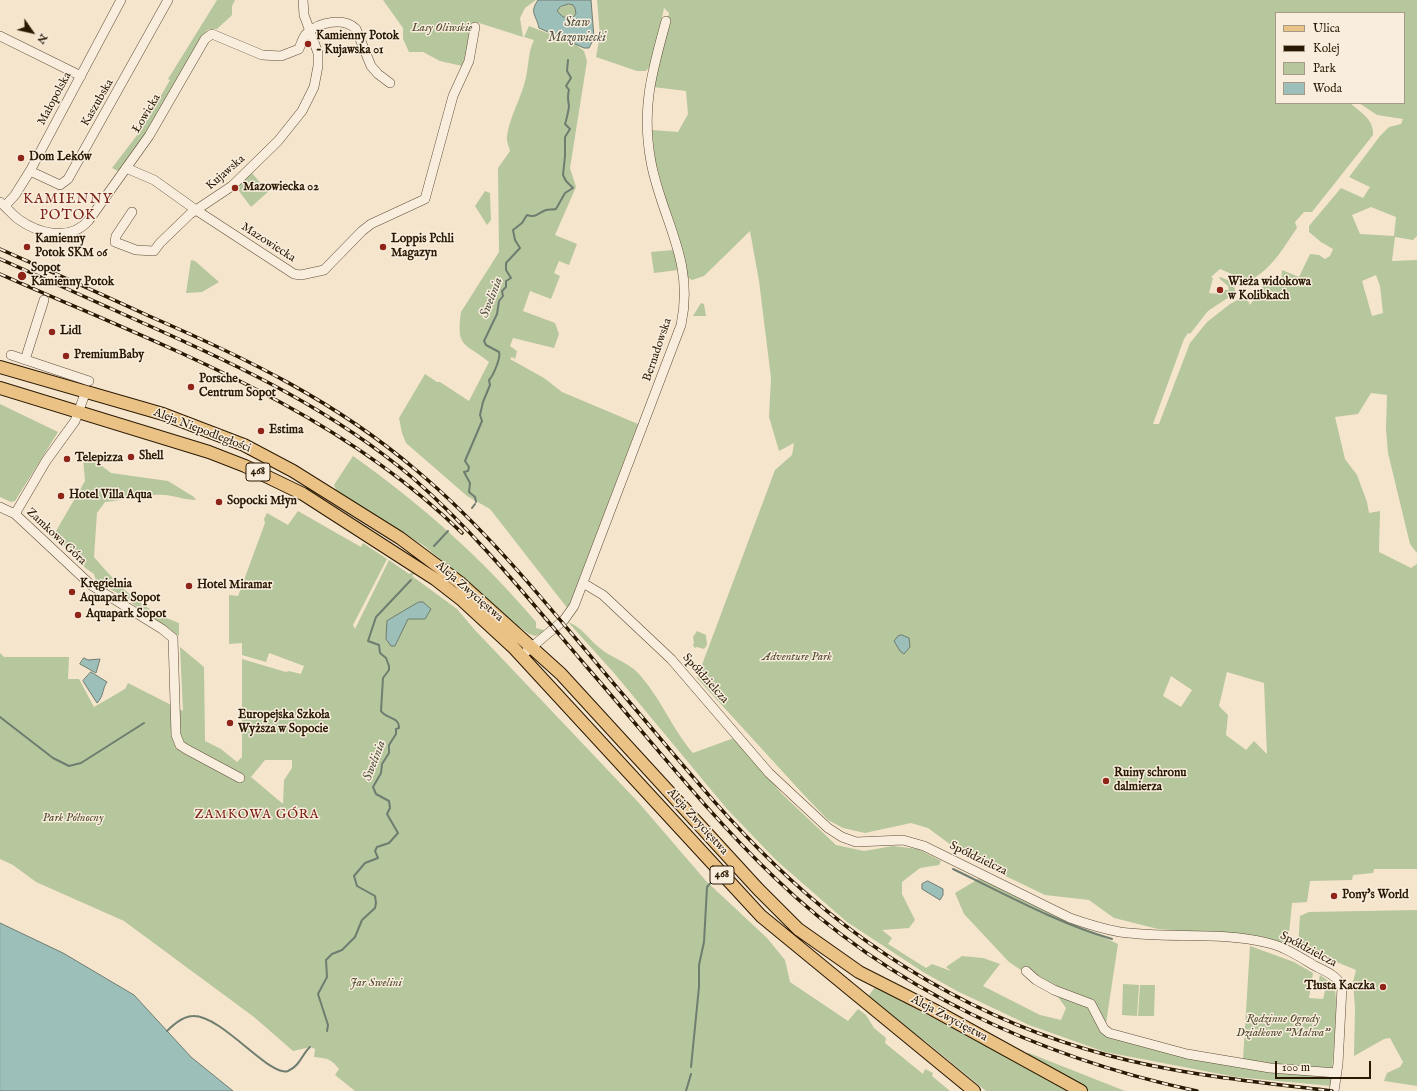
<!DOCTYPE html>
<meta charset="utf-8">
<style>
body{margin:0}
#map{position:relative;width:1417px;height:1091px;overflow:hidden;background:#f6e5cd;font-family:"IM FELL English",serif}
canvas{display:block}
.legend{position:absolute;left:1275px;top:12px;width:130px;height:92px;box-sizing:border-box;background:#f9eede;border:1px solid #a69986;margin:0;padding:5px 7px;list-style:none;font-size:12px;color:#2a1902}
.legend li{display:flex;align-items:center;gap:8px;height:20px}
.legend b{width:20px;border:1px solid #a69986}
.north{position:absolute;left:12px;top:12px;width:40px;height:40px;-webkit-text-stroke:3px #f9eede;paint-order:stroke;rotate:124deg;font-size:11px;font-weight:700;line-height:16px;text-align:center;color:#2a1902}
.north::after{content:'';display:block;margin:auto;width:14px;height:18px;background:#2a1902;clip-path:polygon(50% 0,100% 100%,50% 72%,0 100%)}
.scale{position:absolute;left:1275px;top:1061px;width:96px;height:18px;box-sizing:border-box;border:2px solid #2a1902;border-top:0;padding-left:5px;font-size:12px;line-height:14px;white-space:nowrap;color:#2a1902;-webkit-text-stroke:3px #f9eede;paint-order:stroke}
</style>
<div id="map">
<canvas width="1417" height="1091"></canvas>
<ul class="legend">
<li><b style="height:5px;background:#ebc286"></b>Ulica</li>
<li><b style="height:5px;background:#2a1902"></b>Kolej</li>
<li><b style="height:11px;background:#b6c69d"></b>Park</li>
<li><b style="height:11px;background:#9dbfb9"></b>Woda</li>
</ul>
<div class="north">N</div>
<div class="scale">100 m</div>
</div>
<script>
const c = document.querySelector('canvas').getContext('2d');
c.lineJoin = 'round';
function paint(path, color) { c.fillStyle = color; c.fill(path, 'evenodd'); }
function stroke(path, color, width, dash) { c.strokeStyle = color; c.lineWidth = width; c.lineCap = dash ? 'butt' : 'round'; c.setLineDash(dash || []); c.stroke(path); }
function label(font, color, halo, rows, align = 'center') {
  c.font = font + ' "IM FELL English",serif'; c.lineWidth = 3; c.setLineDash([]); c.textBaseline = 'middle'; c.strokeStyle = halo; c.fillStyle = color; for (const [text, x, y, turn = 0] of rows) {
    c.save(); c.translate(x, y); c.rotate((+turn || 0) * Math.PI / 180); c.textAlign = isNaN(turn) ? turn : align; if (halo) c.strokeText(text, 0, 0); c.fillText(text, 0, 0); c.restore();
  }
}
const green = new Path2D(`
 M217 0H235L232 6V15L217 29H209L205 33 146 135 121 169 118 171 112 168 141 130 170 80 168 79Z
 M383 0H536L525 8 520 18 523 37 476 22 462 66 440 61 423 52H409L403 39V28Z
 M597 0H1417V236L1413 240 1395 237 1392 261 1417 260V553L1410 544 1388 453 1386 429 1387 395 1371 393 1358 414 1335 417 1345 459 1357 475 1367 502 1369 513 1380 511 1379 552 1411 568 1417 564V869H1374L1373 873 1353 875 1352 880 1310 881 1307 902 1292 903 1288 944 1263 937 1158 929 1114 918 1089 900 1045 895 970 859 928 828 911 823 865 833 843 828 828 820 804 795 697 678 775 470 792 455 794 443 779 451 769 417 771 378 759 281 750 231 704 276 692 280 687 277 655 159 652 130 678 132 688 114 686 91 653 87 669 13 664 8 652 64 646 71H637L596 57 600 36ZM1276 13H1404V103H1359L1377 115 1403 119 1401 124 1389 127 1380 136 1349 177 1370 187 1363 198 1341 188 1309 226V232L1321 242 1333 249 1330 256 1325 259 1319 255 1310 254 1299 277 1282 270 1281 282 1275 279 1265 283 1250 305 1247 299 1241 298 1230 304 1207 322 1190 343 1159 424H1153L1184 339 1188 333 1190 334 1208 311 1235 293V289L1230 281 1220 277 1219 278 1228 286 1229 290H1223L1220 294 1209 293 1213 278 1211 277 1220 269 1248 281C1271 271 1283 248 1297 228L1295 222 1304 212H1312L1373 135C1374 119 1361 113 1350 103H1276ZM1371 207 1396 217 1394 236 1360 234 1352 215ZM1376 275 1380 286 1383 313 1372 316 1362 281ZM1227 672 1264 683 1267 754 1254 741 1246 750 1226 735 1228 715 1219 706ZM1171 676 1192 690 1181 707 1163 696Z
 M569 4 573 5 575 8 576 14 572 18 563 17 557 11 559 8Z
 M529 26 575 44 584 51 587 61 570 168 576 187 555 235 577 244 569 265 559 261 554 273 560 276 551 299 530 291 523 311 555 323 559 334 554 348 513 338 510 346 517 351 515 359 512 357 510 359 544 378 562 392 638 424 568 609 490 509 467 496 406 443 402 433 399 418 425 374 437 382H440L469 401 489 362C464 342 456 348 461 312L499 252 498 168 510 151C509 146 506 141 507 136 510 115 522 97 526 77 529 64 528 52 534 40L524 37Z
 M252 173 268 192 251 207 236 187Z
 M485 191 490 193 491 220 487 225 475 206Z
 M673 250 678 270 654 273 651 252Z
 M191 260 195 261 219 282 202 292 186 293Z
 M701 303 704 304 706 316H693Z
 M0 404 58 432 15 501 11 502 0 497Z
 M75 451 94 460 111 473 168 481 194 497 196 500C185 500 176 496 165 495 145 493 125 500 105 502L97 513 94 557C120 587 141 609 179 623V636C150 619 127 596 96 581L94 574C83 567 74 559 69 546H62L52 538 85 481 83 458Z
 M353 456C421 504 482 558 536 622V628L547 631 535 636 529 634 505 616 440 559 423 545 338 494 334 485Z
 M298 511 361 547 363 543 387 559 353 625 355 629 389 560 409 574 415 571 416 572 412 576 457 609 474 629 639 803 706 881 767 938 785 960 790 982 848 1021 858 1009 866 1015 874 1028 886 1038 885 1043 923 1074 925 1069 933 1073 932 1076 950 1091H355L335 1075 339 1069C329 1057 327 1059 314 1057L315 1049 311 1047 293 1051 254 1017 124 921 36 882 13 865 0 859V653L4 657H69L68 679H79L94 707 125 689 128 683 183 711 180 647 204 667 205 741 221 749 237 762 242 757V659L286 672 289 671 301 674 304 666 269 653 266 662 242 655V643L229 644V595L238 596 265 523 264 519 267 513 288 525ZM265 760H292V768L284 780 283 804 251 777Z
 M568 622C582 627 589 640 601 649 612 658 627 662 637 672 660 696 672 729 693 753L734 738 782 794 836 845 864 851 893 846 918 849 941 861 939 865 920 868 902 882V894L915 920 909 928 882 930 892 938 888 944 926 968 932 964 951 971 946 967 962 956 983 958 1000 964 983 986 1040 1015 1061 1020 1066 1008 1055 993 1009 962 964 914 955 893 980 878 1048 912 1118 944 1105 1030 1137 1043 1332 1073 1331 1086 1236 1077 1105 1052 1029 1025 957 991 923 972 847 922 777 861 727 809 614 673Z
 M697 631 706 635 707 645 704 649 697 647 695 648 693 645 694 643 693 637Z
 M1417 910V1086L1384 1081 1387 1073 1400 1067 1403 1062 1390 1038 1384 1039 1354 1056 1355 1008 1353 982 1356 970 1298 946 1300 916 1309 912Z
 M1250 946 1294 962 1313 973 1309 998 1323 999 1326 987 1318 985 1320 975C1324 978 1331 982 1334 987 1339 997 1333 1056 1332 1071L1243 1060Z
 M1123 984 1139 985 1137 1016 1122 1015Z
 M1140 985H1155L1154 1016H1138Z
 M875 987 995 1051 1029 1053 1125 1091H986L925 1041 901 1026 867 998Z`);
const water = new Path2D(`
 M538 0H591L594 38 589 48H584L539 28C536 14 529 13 538 0ZM569 4 573 5 575 8 576 14 572 18 563 17 557 11 560 7Z
 M419 602H423L431 609 425 619H408L395 646H391L386 639 387 621Z
 M902 635 909 638 910 647 904 654 900 651 894 641 898 636Z
 M84 658 88 660 100 659 96 673 80 664Z
 M91 672 107 682C102 689 104 696 97 703L83 681Z
 M928 881 943 889V895L940 900 922 889V884Z
 M0 923 63 953 134 995 191 1057 233 1091H0Z`);
const stream = new Path2D(`
 M476 502 475 497 469 492 470 483 464 472 468 471 469 467 465 461 482 421 480 415 483 402 490 385 489 380C493 376 501 358 499 352L486 345 484 341 497 314 499 301 503 296 502 291 506 287V281L511 278 506 270V263L520 248 515 240 513 230 522 223 527 215C536 218 538 213 546 210 549 209 552 210 556 209L565 193 573 188 566 181 563 175 565 156V137L570 129 565 124C566 122 569 108 569 106 568 100 567 96 569 90L566 86 571 78 567 71 568 60
 M472 508 475 504
 M434 546 448 531
 M0 717 53 758 69 766 81 763 144 723
 M953 869C1005 894 1057 923 1112 939
 M167 1031C173 1025 183 1016 193 1016 222 1015 270 1078 288 1071 300 1066 302 1054 310 1047
 M327 1031 328 1025 318 994 327 977 326 960 332 954 342 950 355 937 362 920 375 908 376 903 375 896 357 886 354 876 365 863 378 858 375 851 377 847 389 843 398 833 387 814 390 808 389 801 376 794 373 787 381 773 382 764 389 753V745L396 734V729L399 728C400 717 386 719 381 711L383 678 389 670V666L386 658 380 653 379 645 368 641 376 617 411 580
 M691 1067 699 987V965L704 942 707 887 714 879
 M686 1091 691 1074`);
const minor = new Path2D(`
 M0 36 81 76
 M126 168 154 180 196 210 294 274 301 275 324 270 362 231 371 224 425 199 453 96 469 61 475 27
 M30 171 60 185 68 179 168 0
 M0 202C6 207 12 214 18 219 39 234 70 242 89 220L149 136 205 39 212 34 262 55 281 56 299 49C301 44 303 36 307 33 319 22 344 17 356 29L371 66 378 74 390 83
 M5 206 15 195 30 171 121 0
 M132 212 116 236 115 242 136 250 154 251 160 243 190 214 232 186 278 141 302 111 314 87 318 66V53L304 15 303 0
 M11 355 89 381
 M25 360 44 300
 M0 507 15 514 91 585 162 629 173 638 176 735 180 745 186 749 240 778
 M15 514 46 461 75 421 86 391
 M583 583 603 595 671 659 769 773 828 828 842 837 856 842 903 840 924 846 1070 918C1087 924 1103 929 1120 932 1169 939 1220 931 1268 943 1285 947 1300 957 1315 966 1325 971 1338 976 1342 987L1338 1064 1334 1091
 M527 651 564 620 574 606 681 325C695 261 662 220 651 162 641 108 652 72 666 21
 M1026 971 1036 980 1054 990 1091 1004 1104 1029 1109 1033 1187 1054 1270 1068 1337 1073`);
const major = new Path2D(`
 M0 367 163 414 244 445 293 471 400 538 459 582 561 674 758 889 798 929 859 972 932 1009 1081 1091
 M0 388 209 452 245 466 303 494 435 579 462 600 513 647 761 916 974 1091`);
const rail = new Path2D(`
 M0 249C50 271 99 293 149 316 246 358 335 401 416 470 495 536 559 620 626 698 673 753 719 811 772 862 865 953 981 1022 1107 1055 1181 1075 1257 1082 1332 1091
 M0 259C48 280 96 302 143 323 240 366 333 410 414 479 478 535 531 602 586 666 648 737 707 813 775 878 890 989 1041 1058 1197 1091
 M0 274C162 346 333 406 462 533`);
const markers = [
 [308,44,4,"#8f2418"],
 [21,158,4,"#8f2418"],
 [235,188,4,"#8f2418"],
 [27,247,4,"#8f2418"],
 [383,247,4,"#8f2418"],
 [22,276,5,"#8f2418"],
 [1220,290,4,"#8f2418"],
 [52,332,4,"#8f2418"],
 [66,356,4,"#8f2418"],
 [191,387,4,"#8f2418"],
 [261,431,4,"#8f2418"],
 [131,457,4,"#8f2418"],
 [67,459,4,"#8f2418"],
 [61,496,4,"#8f2418"],
 [219,502,4,"#8f2418"],
 [189,586,4,"#8f2418"],
 [72,592,4,"#8f2418"],
 [78,615,4,"#8f2418"],
 [230,723,4,"#8f2418"],
 [1106,781,4,"#8f2418"],
 [1334,896,4,"#8f2418"],
 [1383,987,4,"#8f2418"]
];
const shields = [
 [258,472,24],
 [722,875,24]
];
const shieldNames = [
 ["468",258,472],
 ["468",722,875]
];
const parkNames = [
 ["Lasy Oliwskie",442,29],
 ["Adventure Park",797,658],
 ["Park Północny",73,819],
 ["Jar Swelini",376,984],
 ["Rodzinne Ogrody",1283,1020],
 ["Działkowe \"Malwa\"",1283,1034]
];
const poiNames = [
 ["Kamienny Potok",316,37],
 ["- Kujawska 01",316,51],
 ["Dom Leków",29,158],
 ["Mazowiecka 02",243,188],
 ["Kamienny",35,240],
 ["Potok SKM 06",35,254],
 ["Loppis Pchli",391,240],
 ["Magazyn",391,254],
 ["Sopot",31,269],
 ["Kamienny Potok",31,283],
 ["Wieża widokowa",1228,283],
 ["w Kolibkach",1228,297],
 ["Lidl",60,332],
 ["PremiumBaby",74,356],
 ["Porsche",199,380],
 ["Centrum Sopot",199,394],
 ["Estima",269,431],
 ["Shell",139,457],
 ["Telepizza",75,459],
 ["Hotel Villa Aqua",69,496],
 ["Sopocki Młyn",227,502],
 ["Kręgielnia",80,585],
 ["Aquapark Sopot",80,599],
 ["Hotel Miramar",197,586],
 ["Aquapark Sopot",86,615],
 ["Europejska Szkoła",238,716],
 ["Wyższa w Sopocie",238,730],
 ["Ruiny schronu",1114,774],
 ["dalmierza",1114,788],
 ["Pony's World",1342,896],
 ["Tłusta Kaczka",1375,987,"right"]
];
const streetNames = [
 ["Małopolska",55,99,-62],
 ["Kaszubska",98,103,-60],
 ["Łowicka",147,114,-59],
 ["Kujawska",226,173,-41],
 ["Mazowiecka",268,243,33],
 ["Bernadowska",658,350,-71],
 ["Aleja Niepodległości",202,431,21],
 ["Zamkowa Góra",56,537,43],
 ["Aleja Zwycięstwa",469,592,41],
 ["Spółdzielcza",705,679,48],
 ["Aleja Zwycięstwa",697,822,48],
 ["Spółdzielcza",978,859,26],
 ["Spółdzielcza",1308,950,28],
 ["Aleja Zwycięstwa",949,1019,28]
];
const waterNames = [
 ["Staw",577,23],
 ["Mazowiecki",577,38],
 ["Swelinia",492,298,-69],
 ["Swelinia",375,761,-69]
];
const neighbourhoodNames = [
 ["ZAMKOWA GÓRA",257,815]
];
const quarterNames = [
 ["KAMIENNY",68,200],
 ["POTOK",68,216]
];
paint(green, '#b6c69d');
paint(water, '#9dbfb9');
stroke(water, '#6f7d70', 1);
stroke(stream, '#6f7d70', 2);
stroke(minor, '#5d4c35', 10);
stroke(major, '#2a1902', 14);
stroke(minor, '#f9eede', 9);
stroke(major, '#ebc286', 12);
stroke(rail, '#2a1902', 3.5);
stroke(rail, '#f9eede', 2, [6]);
for (const [x, y, r, color] of markers) { const dot = new Path2D(); dot.arc(x, y, r, 0, 2 * Math.PI); c.fillStyle = color; c.fill(dot); stroke(dot, '#f9eede', 1.5); }
for (const [x, y, w] of shields) { const box = new Path2D(); box.roundRect(x - w / 2, y - 9, w, 18, 3); c.fillStyle = '#f9eede'; c.fill(box); stroke(box, '#2a1902', 1); }
label('bold 11px', '#2a1902', null, shieldNames);
label('italic 12px', '#544d30', '#f9eede', parkNames);
label('bold 12px', '#2a1902', '#f9eede', poiNames, 'left');
label('12px', '#2a1902', '#f9eede', streetNames);
label('italic 13px', '#525342', '#f9eede', waterNames);
c.letterSpacing = '1px';
label('13px', '#7a1f14', '#f9eede', neighbourhoodNames);
c.letterSpacing = '0px';
c.letterSpacing = '1px';
label('14px', '#7a1f14', '#f9eede', quarterNames);
c.letterSpacing = '0px';
</script>
